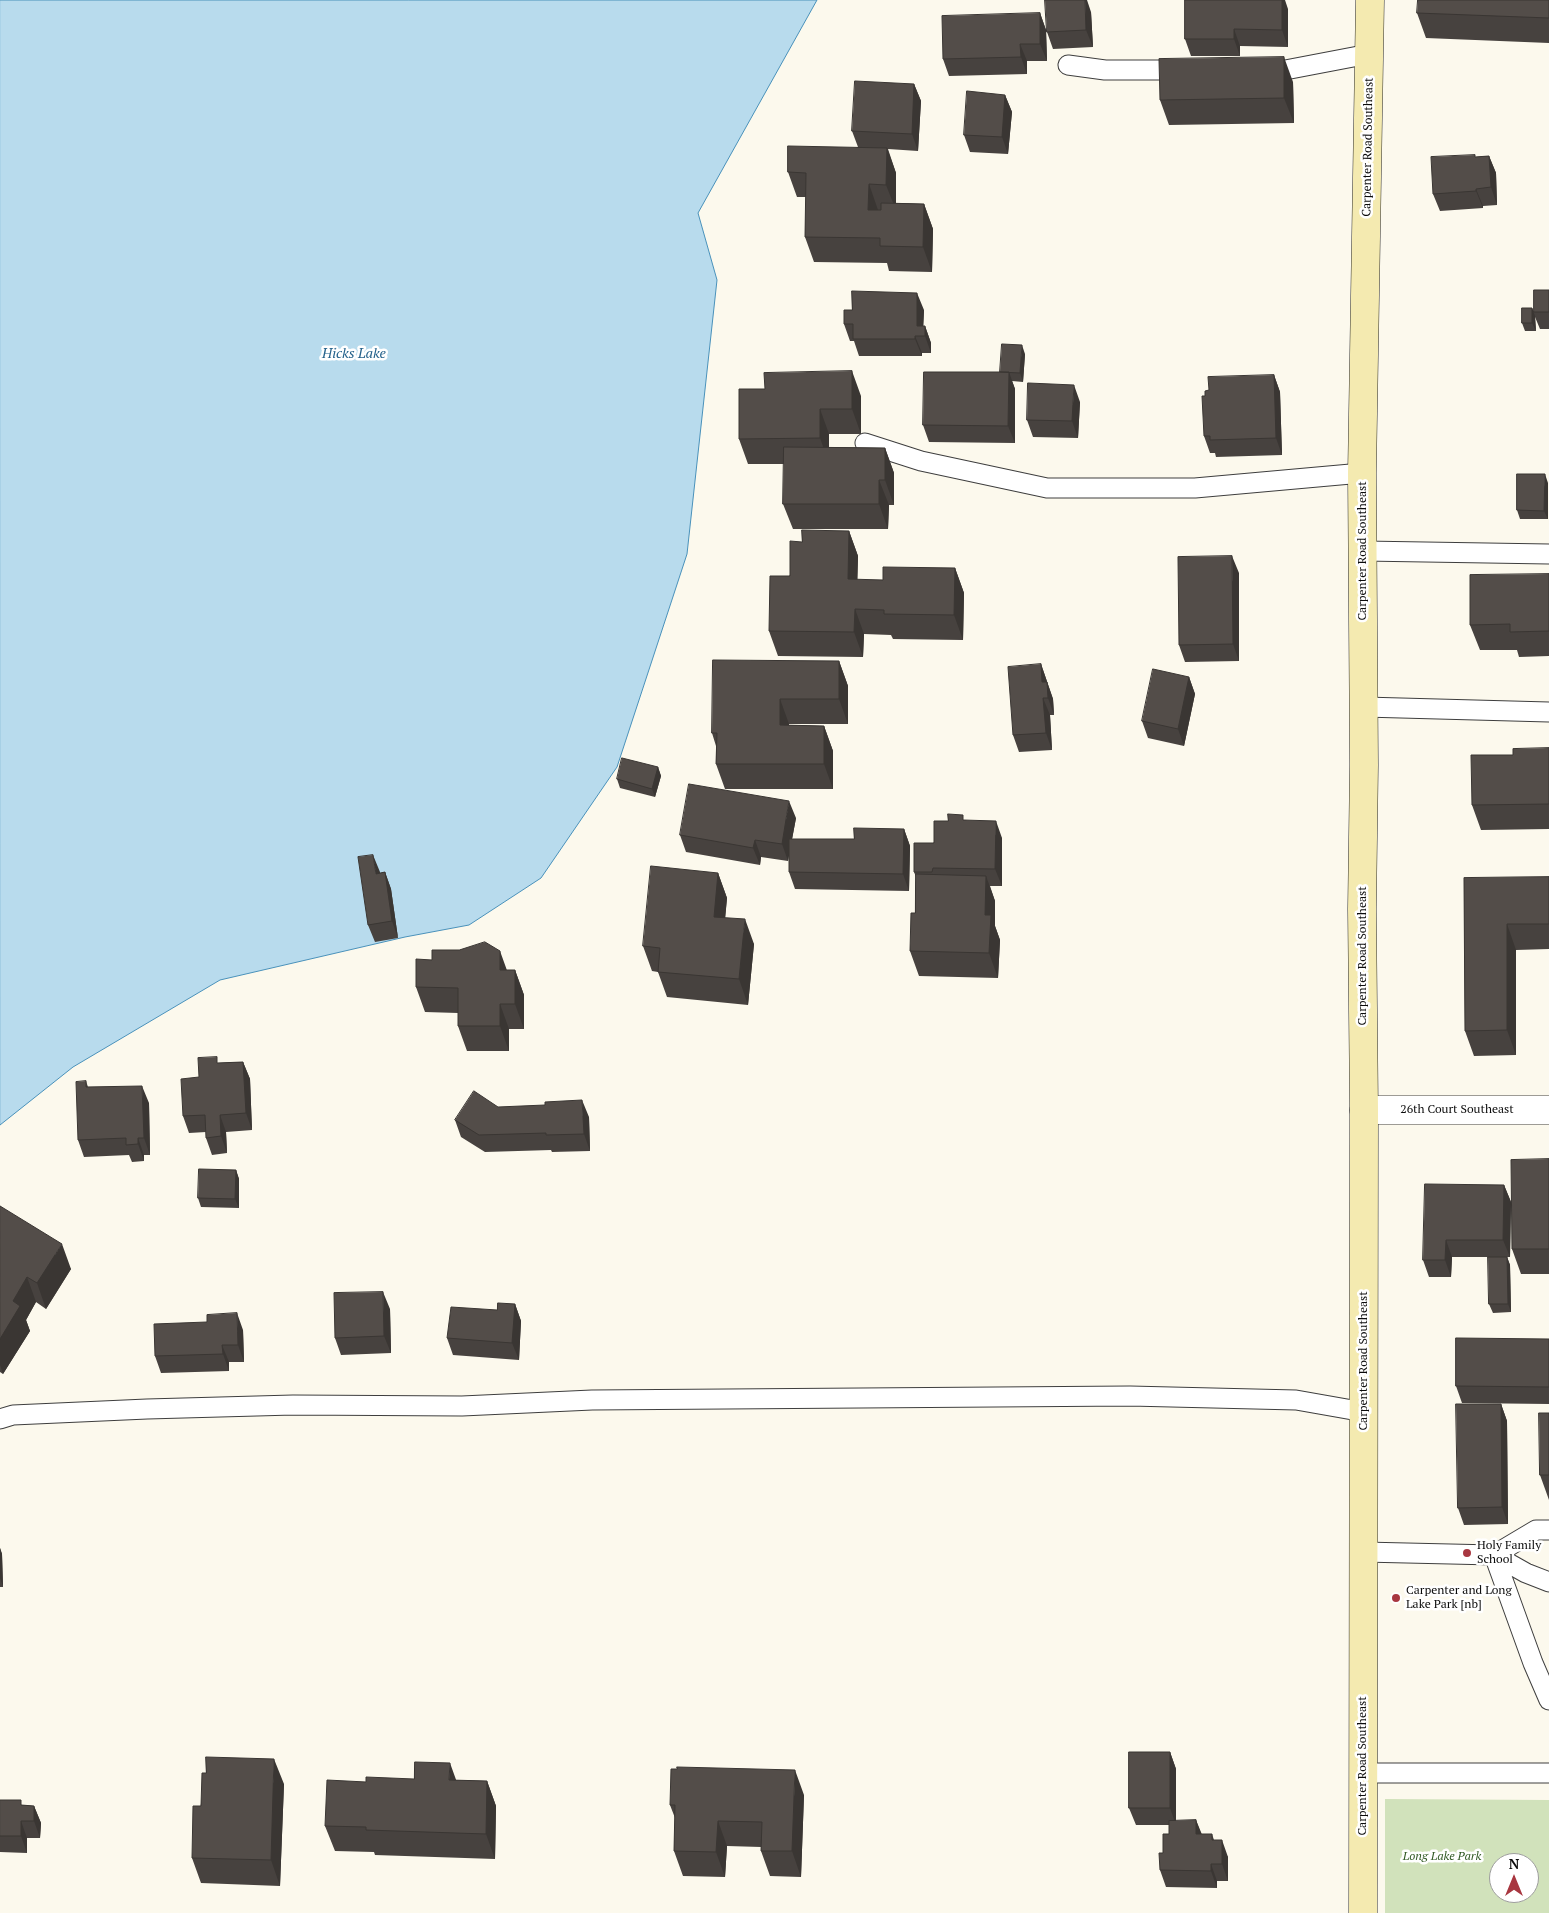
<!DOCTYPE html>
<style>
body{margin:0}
#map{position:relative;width:1549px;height:1913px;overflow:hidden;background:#fcf9ed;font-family:"PT Serif",serif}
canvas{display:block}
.north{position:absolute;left:1489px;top:1853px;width:50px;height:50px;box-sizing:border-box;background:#fff;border:1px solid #9d9d9d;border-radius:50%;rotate:0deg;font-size:14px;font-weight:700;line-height:20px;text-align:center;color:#0b0b0b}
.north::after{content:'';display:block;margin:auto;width:18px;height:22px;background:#a83740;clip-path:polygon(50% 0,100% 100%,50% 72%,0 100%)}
</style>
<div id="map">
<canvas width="1549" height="1913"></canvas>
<div class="north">N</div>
</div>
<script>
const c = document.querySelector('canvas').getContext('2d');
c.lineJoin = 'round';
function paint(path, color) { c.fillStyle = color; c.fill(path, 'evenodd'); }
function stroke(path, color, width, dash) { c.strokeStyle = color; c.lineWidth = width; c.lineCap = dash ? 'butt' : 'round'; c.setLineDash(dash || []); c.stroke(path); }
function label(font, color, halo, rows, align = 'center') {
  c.font = font + ' "PT Serif",serif'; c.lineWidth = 5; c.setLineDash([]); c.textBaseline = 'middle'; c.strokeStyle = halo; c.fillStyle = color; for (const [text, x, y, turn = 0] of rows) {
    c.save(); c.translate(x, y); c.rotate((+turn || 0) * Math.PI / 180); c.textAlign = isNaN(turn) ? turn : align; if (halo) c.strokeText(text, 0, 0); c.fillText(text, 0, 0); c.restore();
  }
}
const green = new Path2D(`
 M1385 1799 1549 1800V1913H1385ZM1499 1863H1529V1893H1499Z`);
const water = new Path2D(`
 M0 0H817L698 213 717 280 687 554 617 767 541 878 469 925 405 937 220 980 73 1067 0 1125Z`);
const lane = new Path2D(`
 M1068 65 1105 70H1184
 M1264 71H1280L1369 54
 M865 443 921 461 1047 488H1195L1362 473
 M1363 551 1549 554
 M1364 707 1549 712
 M0 1419 13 1415 147 1409 293 1405 462 1406 592 1400 1130 1396 1296 1400 1364 1412
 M1363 1552 1494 1555 1526 1573 1549 1582
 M1494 1555 1533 1663 1549 1700
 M1494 1555 1536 1530H1549
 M1363 1773H1549`);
const street = new Path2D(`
 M1364 1110H1549`);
const secondary = new Path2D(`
 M1363 1913 1364 1110 1362 909 1364 765 1362 473 1370 0`);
const wall = new Path2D(`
 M1549 0V43L1426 38 1417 13Z
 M1288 9V47L1240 46V56H1191L1185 39Z
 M1091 12 1093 47 1053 49 1047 32Z
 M1040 13 1046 30 1047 61H1027V74L949 76 943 59Z
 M1293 82 1294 123 1169 125 1160 100Z
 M914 84 921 101 918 151 888 149 896 173V203L924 204 933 229 932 272 889 271 887 263 814 262 805 237 806 197H797L788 172 858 147 852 131Z
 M1005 95 1012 112 1008 154 970 152 964 135Z
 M1489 156 1496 173 1497 205 1483 206V208L1440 211 1433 194 1476 157Z
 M1549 290V329H1540L1535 317 1536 331H1525L1522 323 1532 308 1534 312Z
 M924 310 923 326H925L931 343V353H922V356H859L854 341H850L844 324Z
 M1025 354 1023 382 1012 381 1015 389V443L929 442 923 425 1000 372Z
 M1274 375 1280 392 1282 455 1216 457 1215 453H1210L1204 436 1205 396Z
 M739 389 861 396V434H829V447L885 448 894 473V505H889L888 529H793L783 504 784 464H748L739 439Z
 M1080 402 1078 438 1033 437 1027 420Z
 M1548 483V519H1520L1517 510Z
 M849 531 858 556 857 580H883L955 568 964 593 963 640 893 639 891 635 864 634 863 657 778 656 769 631 802 542Z
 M1239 573V661L1185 662 1179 645Z
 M1549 574V656L1519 657 1517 650H1480L1470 625Z
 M839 661 848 686V724H789V725L824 726 833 751V789H725L716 764V746L712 733Z
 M1041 664 1053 699 1054 715H1050L1052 750 1019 752 1013 735Z
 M1189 677 1195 694 1184 746 1148 738 1142 721Z
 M1549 748V829L1481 830 1472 805 1513 755Z
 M658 767 661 776 655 797 620 788 617 779Z
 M796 818 792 839H854L904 829 910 846 909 891 795 889 789 872V854L788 861 761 857 760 865 686 852 680 835Z
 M965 820 1002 838V886H990L995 901V926L1000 940 998 978 919 976 910 951 915 913 916 877 914 872 948 821Z
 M385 872 391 889 398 938 375 942 368 925 380 873Z
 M718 873 727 898 725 918 754 944 748 1005 667 997 658 972 652 971 643 946Z
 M1549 877V949L1516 950V1055L1474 1056 1465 1031 1464 878Z
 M507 970H515L524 995V1029H509V1051H467L458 1026V1013L425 1012 416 987Z
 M243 1062 250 1079 252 1130 226 1132 227 1153 212 1155 206 1138V1132L189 1133 183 1116 199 1077 219 1063Z
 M86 1081 88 1087 149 1103 150 1155H144V1161L132 1162 129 1155 84 1157 78 1140Z
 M498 1107 589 1117 590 1151 552 1152 551 1150 485 1152 461 1137 455 1120Z
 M1549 1159V1274H1521L1512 1249Z
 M236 1170 239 1179V1208L201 1207 198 1198Z
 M1504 1185 1511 1202 1510 1257H1507L1510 1265 1511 1312 1493 1313 1489 1304V1257H1452L1451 1277H1429L1423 1260Z
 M0 1206 71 1269 46 1309 36 1302 26 1320 30 1331 3 1374 0 1372Z
 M515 1304 521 1321 519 1360 453 1355 447 1338 497 1310Z
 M390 1309 391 1353 341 1355 335 1338Z
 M243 1330 244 1362H229V1371L161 1373 155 1356Z
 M1549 1339V1404L1462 1403 1456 1386Z
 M1501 1404 1507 1421 1508 1524 1464 1525 1458 1508Z
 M1549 1413V1500L1540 1475Z
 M0 1548 2 1554 3 1587H0Z
 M1170 1752 1176 1769V1821L1196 1820 1201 1834H1212L1214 1840 1228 1857V1881H1217V1888L1166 1887 1160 1870 1169 1834V1825H1136L1129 1808Z
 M206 1773 284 1784 280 1886 201 1883 192 1858Z
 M414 1779 487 1781 496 1806 495 1859 375 1855 374 1852 335 1851 325 1826 366 1782Z
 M804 1795 801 1877 770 1876 761 1851V1847L727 1846 725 1877 683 1876 674 1851 675 1818 670 1805Z
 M0 1800 22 1805 34 1806 41 1823 40 1838H27V1853L0 1852Z`);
const shadedWall = new Path2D(`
 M1085 0H1087L1091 12 1093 47 1086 30Z
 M1282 0H1285L1288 9V47L1282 30Z
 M1040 13 1046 30 1047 61 1040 44Z
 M1234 29 1240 46V56L1234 39Z
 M1020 44 1027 61V74L1021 57Z
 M1284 57 1293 82 1294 123 1284 98Z
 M914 84 921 101 918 151 912 134Z
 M1005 95 1012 112 1008 154 1002 137Z
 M887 148 896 173V210L886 185Z
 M1489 156 1496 173 1497 205 1491 187Z
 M869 184 878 210 877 235 868 210Z
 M1476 189 1483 206V208L1476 191Z
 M924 204 933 229 932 272 923 247Z
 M917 293 924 310 923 336 917 326Z
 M1532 308 1535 316 1536 331 1532 323Z
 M925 326 931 343V353L925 336Z
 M915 336 922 353V356L915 339Z
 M1022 345 1025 354 1023 382 1020 373Z
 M852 371 861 396V434L852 409Z
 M1009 372 1015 389V443L1008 426Z
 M1274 375 1280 392 1282 455 1276 438Z
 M1074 385 1080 402 1078 438 1072 421Z
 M820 409 829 434V463L820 438Z
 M885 448 894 473V505L885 480Z
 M1545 474 1548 483V519L1544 511Z
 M879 480 889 505 888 529 879 504Z
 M849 531 858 556 857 605 848 579Z
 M1232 556 1239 573V661L1233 644Z
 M955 568 964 593 963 640 954 615Z
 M855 609 864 634 863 657 854 632Z
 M839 661 848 686V724L839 699Z
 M1041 664 1053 699 1054 715 1048 698V694V699L1042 682Z
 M1189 677 1195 694 1184 746 1178 729Z
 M1043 698 1050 715 1052 750 1046 733Z
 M780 699 789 724V750L780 725Z
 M824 726 833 751V789L824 764Z
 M658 767 661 776 655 797 652 789Z
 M789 801 796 818 788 861 782 844Z
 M996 821 1002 838V886L995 869Z
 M904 829 910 846 909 891 903 874Z
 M755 840 761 857 760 865 753 848Z
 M373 855 380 872 382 891 376 874Z
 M385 872 391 889 398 938 392 921Z
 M718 873 727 898 723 942 714 917Z
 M986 876 995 901V926L1000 940 998 978 989 953 985 915Z
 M745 919 754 944 748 1005 739 979Z
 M1507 924 1516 950V1055L1507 1030Z
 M500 951 509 976 500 970Z
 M515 970 524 995V1029L515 1004Z
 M500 1004 509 1029V1051L500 1026Z
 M243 1062 250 1079 252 1130 246 1113Z
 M142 1086 149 1103 150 1155 144 1138Z
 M582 1100 589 1117 590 1151 584 1134Z
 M220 1115 226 1132 227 1153 221 1136Z
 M138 1138 144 1155V1161L138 1144Z
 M236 1170 239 1179V1208L235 1199Z
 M1504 1185 1511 1202 1510 1257 1503 1240Z
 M1446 1240 1452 1257 1451 1277 1445 1260Z
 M62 1244 71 1269 46 1309 37 1283Z
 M1507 1257 1510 1265 1511 1312 1508 1304Z
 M27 1277 36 1302 26 1320 30 1331 3 1374 0 1365V1339L13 1301Z
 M383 1292 390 1309 391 1353 384 1336Z
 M515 1304 521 1321 519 1360 512 1343Z
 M237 1313 243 1330 244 1362 238 1345Z
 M222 1345 229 1362V1371L223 1354Z
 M1501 1404 1507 1421 1508 1524 1502 1507Z
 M0 1548 2 1554 3 1587 0 1578Z
 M1170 1752 1176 1769V1825L1170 1808Z
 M274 1759 284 1784 280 1886 271 1860Z
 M450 1763 459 1788 449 1780Z
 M795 1770 804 1795 801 1877 792 1851Z
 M487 1781 496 1806 495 1859 486 1834Z
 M34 1806 41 1823 40 1838 34 1821Z
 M1196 1820 1203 1837 1196 1834Z
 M21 1821 27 1838V1853L21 1836Z
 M718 1821 727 1846 725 1877 716 1852Z
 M1222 1840 1228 1857V1881L1222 1864Z
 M1211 1864 1217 1881V1888L1211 1871Z`);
const building = new Path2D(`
 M1045 0H1085L1086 30 1047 32Z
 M1185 0H1282V30L1234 29V39H1185Z
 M1418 0H1549V18L1417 13Z
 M1040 13V44H1020L1021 57 943 59 942 16Z
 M1284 57V98L1160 100 1159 59Z
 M855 81 914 84 912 134 852 131Z
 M967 91 1005 95 1002 137 964 135Z
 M788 146 887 148 886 185 869 184 868 210H881V203L924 204 923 247 880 246V238L805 237 806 173 788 172Z
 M1475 155V157L1489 156 1491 187 1476 189V191L1433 194 1431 157Z
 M1534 290H1549V312H1534Z
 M852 291 917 293V326H925V336H915V339H853V324H844V310H852Z
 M1522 308H1532V323H1522Z
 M1002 344 1022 345 1020 373 1000 372Z
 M852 371V409H820V438L739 439V389H765L764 373Z
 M924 372H1009L1008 426 923 425Z
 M1274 375 1276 438 1210 440V436H1204L1202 396H1205V391L1209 390 1208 377Z
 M1028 383 1074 385 1072 421 1027 420Z
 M784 447 885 448V480H879V504H783Z
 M1517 474H1545L1544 511 1517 510Z
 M802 530 849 531 848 579 883 580V567L955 568 954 615 884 614V610L855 609 854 632 769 631 770 576H790V541L802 542Z
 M1232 556 1233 644 1179 645 1178 557Z
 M1549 574V631L1510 632V624L1470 625V575Z
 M713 660 839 661V699H780V725L824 726V764H716L717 733H712Z
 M1041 664 1042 682H1047L1048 698H1043L1046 733 1013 735 1008 667Z
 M1153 669 1189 677 1178 729 1142 721Z
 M1549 748V804L1472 805 1471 755H1513V749Z
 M622 758 658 767 652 789 617 779Z
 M689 784 789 801 782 844 755 840 753 848 680 835Z
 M948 814 963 815V820L996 821 995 869 933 868 932 872H914V843H934V821H948Z
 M854 828 904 829 903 874 789 872V839H854Z
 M373 855 376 874 385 872 392 921 368 925 358 857Z
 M651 866 718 873 714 917 745 919 739 979 658 972 660 948 643 946Z
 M916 874 986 876 985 915H991L989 953 910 951 911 913H915Z
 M1549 877V924H1507V1030L1465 1031 1464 878Z
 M485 942 500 951V970H515V1004H500V1026H458V988L416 987V959L432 960V950H459Z
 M217 1057V1063L243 1062 246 1113 220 1115 221 1136 206 1138 205 1115 183 1116 181 1079 199 1077 198 1058Z
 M86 1081V1087L142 1086 144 1138H138V1144L126 1145V1138L78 1140 76 1082Z
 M474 1091 498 1107 545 1105V1102L582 1100 584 1134 546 1135V1133L479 1135 455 1120Z
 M1549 1159V1249H1512L1511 1160Z
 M199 1169 236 1170 235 1199 198 1198Z
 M1425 1184 1504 1185 1503 1240H1446L1445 1260H1423Z
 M0 1206 62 1244 37 1283 27 1277 13 1301 20 1306 0 1339Z
 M1488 1257H1507L1508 1304H1489Z
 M383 1292 384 1336 335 1338 334 1293Z
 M498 1303 515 1304 512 1343 447 1338 451 1307 497 1310Z
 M237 1313 238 1345H222L223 1354 155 1356 154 1324 207 1322V1315Z
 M1456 1338 1549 1339V1387L1456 1386Z
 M1456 1404H1501L1502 1507 1458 1508Z
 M1539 1413H1549V1475H1540Z
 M1129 1752H1170V1808H1129Z
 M206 1757 274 1759 271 1860 192 1858 193 1806H201L202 1773H206Z
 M415 1762 450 1763 449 1780 487 1781 486 1834 366 1830V1827L325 1826 327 1780 366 1782V1777L414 1779Z
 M677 1767 795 1770 792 1851H761L762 1822 718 1821 716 1852 674 1851 675 1805H670L671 1769H677Z
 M0 1800H21V1805L34 1806V1821H21V1836H0Z
 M1196 1820V1834H1212V1840H1222V1864H1211V1871L1160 1870 1159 1853H1163V1834H1169V1821Z`);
const markers = [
 [1467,1553,5,"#a83740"],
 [1396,1598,5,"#a83740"]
];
const streetNames = [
 ["Carpenter Road Southeast",1368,147,-89],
 ["Carpenter Road Southeast",1363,551,-90],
 ["Carpenter Road Southeast",1363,956,-90],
 ["26th Court Southeast",1457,1110],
 ["Carpenter Road Southeast",1364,1361,-90],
 ["Carpenter Road Southeast",1363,1766,-90]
];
const poiNames = [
 ["Holy Family",1477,1546],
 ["School",1477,1560],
 ["Carpenter and Long",1406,1591],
 ["Lake Park [nb]",1406,1605]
];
const parkNames = [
 ["Long Lake Park",1442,1857]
];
const waterNames = [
 ["Hicks Lake",354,354]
];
paint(green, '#d1e2bb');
paint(water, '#b8dbed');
stroke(water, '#4991ba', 1);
stroke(lane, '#3e3e3e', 21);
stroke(street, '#3e3e3e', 29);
stroke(secondary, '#2d2d2d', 29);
stroke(lane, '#fff', 19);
stroke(street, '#fff', 28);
stroke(secondary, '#f4eab0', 28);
paint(wall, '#47423f');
paint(shadedWall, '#3a3633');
paint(building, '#534d49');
stroke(building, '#3a3633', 1);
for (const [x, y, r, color] of markers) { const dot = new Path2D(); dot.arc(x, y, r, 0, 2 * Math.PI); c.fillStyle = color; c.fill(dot); stroke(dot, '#fff', 2); }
label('12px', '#0b0b0b', '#fff', streetNames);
label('12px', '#0b0b0b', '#fff', poiNames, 'left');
label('italic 12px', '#325a25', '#fff', parkNames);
label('italic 14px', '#26638c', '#fff', waterNames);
</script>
